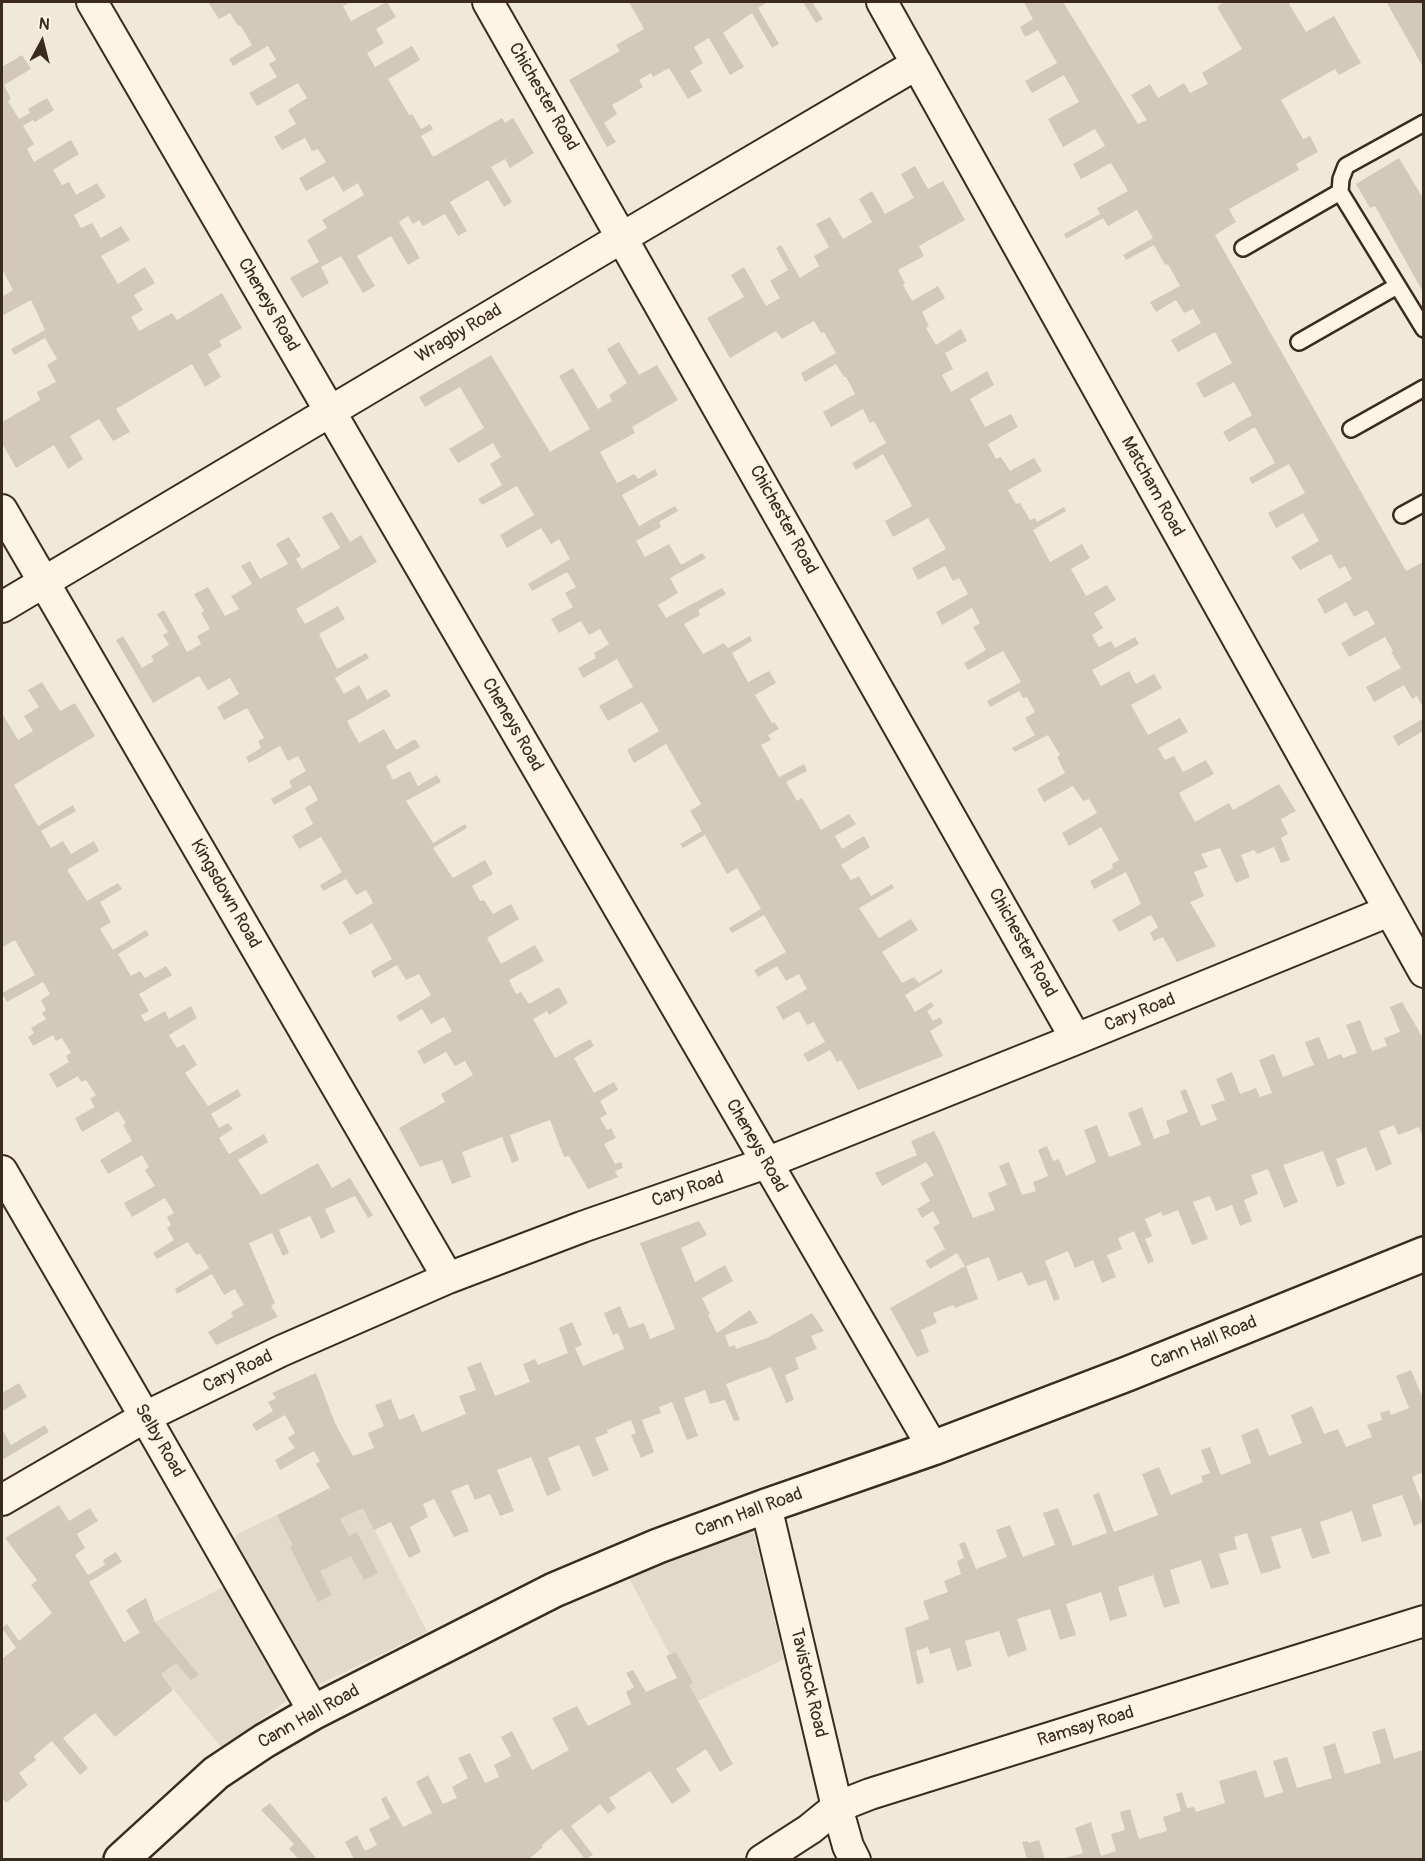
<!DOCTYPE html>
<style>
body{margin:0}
#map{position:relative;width:1425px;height:1861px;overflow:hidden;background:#f0e9d9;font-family:Pangolin,sans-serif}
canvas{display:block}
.frame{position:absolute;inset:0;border:3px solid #3b2a1e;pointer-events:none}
.north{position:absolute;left:12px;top:12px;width:60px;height:60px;-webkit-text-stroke:4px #fcf5e5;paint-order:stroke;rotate:7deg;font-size:16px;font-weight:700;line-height:24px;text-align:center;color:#3b2a1e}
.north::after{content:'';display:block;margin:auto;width:21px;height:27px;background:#3b2a1e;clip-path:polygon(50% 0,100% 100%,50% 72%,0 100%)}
</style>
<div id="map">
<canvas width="1425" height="1861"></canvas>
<div class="frame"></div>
<div class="north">N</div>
</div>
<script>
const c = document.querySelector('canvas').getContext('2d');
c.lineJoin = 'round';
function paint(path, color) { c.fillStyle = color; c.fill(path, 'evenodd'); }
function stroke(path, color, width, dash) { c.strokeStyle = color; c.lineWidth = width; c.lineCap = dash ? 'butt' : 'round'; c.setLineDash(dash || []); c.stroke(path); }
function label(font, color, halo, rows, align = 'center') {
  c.font = font + ' Pangolin,sans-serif'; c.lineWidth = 4.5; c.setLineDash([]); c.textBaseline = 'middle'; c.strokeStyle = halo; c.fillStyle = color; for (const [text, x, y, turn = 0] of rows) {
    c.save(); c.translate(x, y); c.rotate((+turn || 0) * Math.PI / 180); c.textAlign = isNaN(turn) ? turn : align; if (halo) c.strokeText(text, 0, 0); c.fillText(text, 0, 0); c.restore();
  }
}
const built = new Path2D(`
 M361 1503 427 1632 289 1699 222 1748 131 1638 155 1622 223 1587 236 1535 277 1515 289 1538Z
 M752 1527 784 1659 698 1701 670 1655 628 1576 661 1560Z`);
const green = new Path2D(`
 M208 2H351L343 6 351 21 387 2 396 17 376 29 384 43 367 53 375 67 412 46 420 60 388 79 409 115 412 114 421 129 430 124 433 129 421 136 433 157 502 118 505 123 513 118 534 153 510 168 505 159 491 167 512 202 504 207 488 180 450 202 467 231 458 236 445 214 423 226 419 220 413 224 408 216 399 222 420 258 408 265 391 236 357 256 375 286 363 293 341 256 321 267 329 283 302 298 290 278 319 262 307 240 327 228 322 220 364 195 358 183 343 192 334 176 306 191 299 178 326 162 318 149 312 151 305 138 282 150 274 137 296 124 288 110 307 98 298 83 257 106 249 93 277 77 269 64 276 60 268 46 233 66 229 59 252 45 240 25 238 26 230 13 219 19Z
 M629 2H768L758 8 779 44 772 48 752 13 723 33 744 67 730 75 709 38 694 47 703 63 690 71 702 91 688 99 669 68 653 77 651 73 639 80 643 87 612 105 617 114 604 123 616 142 607 147 569 80 620 51 616 45 644 29Z
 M803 2H812L823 19 816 23Z
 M1024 2H1063L1138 124 1147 120 1131 95 1150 84 1158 98 1184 83 1190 93 1208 84 1202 73 1242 49 1217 7 1224 2H1288L1306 32 1334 16 1361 63 1339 75 1335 69 1281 100 1303 139 1310 136 1318 152 1296 164 1299 170 1229 209 1236 222 1215 235 1406 571 1423 562V708L1417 696 1412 699 1404 685 1374 702 1366 687 1401 668 1391 652 1393 651 1385 637 1349 657 1341 643 1375 624 1367 610 1354 617 1346 602 1325 614 1317 599 1352 579 1345 566 1339 569 1331 554 1300 570 1291 557 1319 541 1303 513 1276 528 1268 513 1305 493 1289 464 1252 484 1249 478 1275 463 1255 427 1229 442 1223 432 1252 415 1234 382 1204 398 1196 383 1232 363 1215 332 1178 352 1171 340 1201 323 1193 309 1184 313 1176 300 1156 312 1150 302 1180 286 1168 264 1165 265 1154 245 1126 260 1123 255 1153 238 1137 210 1108 226 1103 218 1066 239 1064 234 1100 214 1097 208 1128 191 1111 163 1081 179 1073 164 1105 146 1095 129 1063 147 1048 119 1079 102 1064 75 1032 93 1025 81 1057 63 1038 30 1025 37 1020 27 1033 19Z
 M1391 2H1423V67L1387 3Z
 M22 55 31 69 4 85 11 99 8 101 19 119 30 113 28 109 47 98 54 110 35 122 33 120 23 126 34 144 27 149 34 162 71 140 79 154 53 170 62 185 69 182 76 195 97 183 106 197 74 215 81 228 92 223 101 238 121 226 130 240 101 256 118 284 145 267 155 283 134 295 143 310 131 317 139 331 172 313 177 320 222 293 242 328 219 341 222 346 208 354 221 377 205 387 192 364 116 409 130 432 113 441 99 419 70 436 83 459 68 469 54 445 16 468 2 443V422L40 400 37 392 56 382 47 365 57 359 45 338 14 355 11 349 45 330 31 300 2 316V297L13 290 2 269V67Z
 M1399 158 1423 198V292L1375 206 1370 208 1356 184Z
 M915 166 928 189 943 181 965 220 919 246 924 256 898 270 905 283 903 285 912 301 938 286 945 298 922 312 929 326 926 328 936 345 961 329 967 341 945 353 953 369 942 375 951 392 987 371 994 385 970 399 985 427 1011 414 1018 427 988 444 996 459 1001 457 1010 471 1034 458 1042 471 1008 490 1016 504 1020 503 1030 520 1035 518 1037 522 1064 507 1066 511 1033 530 1050 562 1082 544 1090 558 1071 569 1086 596 1107 585 1116 600 1094 613 1103 628 1092 635 1099 647 1111 641 1115 648 1135 637 1139 644 1092 670 1101 686 1129 671 1136 684 1154 674 1162 688 1131 705 1148 735 1180 718 1188 732 1158 748 1165 760 1174 756 1183 772 1206 760 1214 774 1179 793 1195 822 1229 803 1233 810 1279 784 1296 811 1281 819 1288 834 1281 838 1290 860 1281 863 1274 847 1257 854 1254 850 1241 855 1250 877 1236 883 1220 848 1201 854 1208 867 1194 872 1204 896 1190 902 1216 946 1177 962 1163 937 1154 941 1150 933 1158 927 1151 915 1119 932 1112 920 1141 904 1126 872 1094 889 1090 881 1113 868 1112 864 1119 860 1101 827 1069 846 1062 833 1097 813 1089 799 1083 801 1073 786 1044 802 1037 789 1065 773 1057 757 1060 755 1048 735 1015 752 1012 748 1035 735 1025 718 1035 712 1027 697 1023 698 1019 691 990 707 987 701 1021 682 1003 651 968 670 964 663 986 650 973 627 980 623 972 608 942 625 936 612 968 594 959 578 953 581 945 566 918 580 912 568 946 549 928 518 893 537 885 521 912 506 883 454 856 470 852 463 886 443 874 421 870 423 863 409 831 427 823 412 855 394 846 377H844L836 364 805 382 801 373 836 353 824 332 821 333 814 321 782 339 776 331 730 358 707 318 744 297 731 275 744 267 766 306 780 298 770 281 788 270 776 248 781 245 800 278 819 266 814 256 829 247 816 224 830 217 843 239 872 222 859 199 872 191 885 214 914 198 901 174Z
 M619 342 639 375 657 365 678 400 632 427 635 433 600 452 617 483 634 474 638 479 655 469 658 475 622 495 639 526 675 506 678 511 659 522 661 527 636 541 645 557 669 544 681 565 702 553 706 558 670 578 678 593 658 605 666 618 722 588 726 594 698 610 700 615 684 624 703 654 724 643 728 648 750 636 752 641 732 653 748 682 769 671 776 683 755 695 772 723 774 722 779 729 768 735 771 740 761 745 779 777 804 764 807 771 786 782 797 801 802 798 821 830 849 814 856 824 835 836 842 849 864 836 870 847 841 865 851 880 859 876 871 896 892 884 894 888 859 908 879 938 911 919 918 930 882 952 902 983 914 977 919 983 942 969 943 972 905 995 915 1012 931 1002 934 1006 927 1011 933 1021 940 1017 943 1023 930 1031 943 1056 858 1090 841 1060 837 1062 830 1050 808 1062 803 1054 825 1042 814 1022 807 1025 799 1011 783 1020 776 1007 807 989 799 974 786 981 777 966 758 977 754 970 786 952 764 915 732 933 729 928 761 909 737 868 727 874 705 835 683 848 680 844 702 831 690 811 701 804 666 744 634 763 627 750 659 731 642 702 608 721 599 706 633 687 617 659 583 678 578 668 596 658 594 653 609 644 600 629 589 635 581 621 559 633 551 619 573 607 565 593 576 587 567 572 532 591 528 584 570 559 559 539 551 544 541 528 507 548 500 535 534 515 517 486 482 505 478 499 502 485 490 464 501 457 493 443 458 463 449 449 484 428 460 387 425 407 419 397 491 355 550 452 590 429 559 376 573 368 598 409 612 401 609 395 627 383 607 349Z
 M332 512 350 542 361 535 377 562 296 609 305 624 338 606 345 619 319 634 337 669 366 653 369 658 335 678 344 694 359 685 367 700 386 689 391 696 347 721 359 743 384 729 396 750 415 739 420 747 386 766 393 780 410 771 418 786 437 775 441 782 406 801 433 843 465 824 467 828 433 848 453 878 485 860 493 874 472 886 480 901 484 900 493 914 511 904 519 919 487 938 501 964 535 945 544 961 509 980 516 994 521 992 529 1004 559 987 568 1003 549 1015 547 1011 533 1019 555 1058 590 1039 594 1046 574 1058 594 1093 614 1082 618 1090 600 1101 607 1114 600 1118 607 1130 611 1128 616 1138 604 1144 615 1164 621 1162 623 1168 615 1171 618 1177 588 1189 569 1156 564 1157 550 1120 510 1135 519 1160 512 1163 502 1137 462 1152 471 1177 452 1184 442 1160 420 1167 399 1128 445 1102 441 1094 473 1075 465 1061 455 1066 446 1052 424 1064 417 1051 452 1031 444 1017 431 1024 422 1009 400 1022 396 1016 431 995 419 974 406 980 397 965 374 978 371 971 392 959 372 923 350 935 342 922 373 903 366 890 356 895 346 879 323 891 320 885 342 872 321 837 299 849 292 836 313 824 305 808 318 800 310 785 274 805 271 799 292 787 289 781 306 771 298 756 288 761 280 746 249 763 246 757 261 748 258 741 264 738 247 708 224 720 217 707 239 694 230 678 208 690 199 676 153 703 116 640 123 636 142 668 154 661 151 656 169 645 163 635 168 632 157 614 164 610 187 652 201 644 197 636 210 629 201 613 204 611 194 594 208 587 225 616 239 609 231 596 252 584 241 566 250 561 260 579 288 564 276 544 289 537 301 556 296 559 302 569 340 548 322 517Z
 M42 682 60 711 75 703 95 736 14 785 38 826 73 805 76 811 41 831 51 848 63 841 71 854 94 841 99 851 67 870 87 901 118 883 122 889 100 902 111 922 100 929 113 950 146 930 149 935 118 954 131 976 140 971 145 978 166 966 172 975 139 994 149 1011 141 1015 145 1022 165 1011 169 1019 191 1006 197 1018 169 1035 177 1048 184 1044 197 1065 185 1073 208 1106 238 1089 241 1096 211 1114 219 1128 228 1123 233 1129 219 1138 229 1154 264 1134 268 1142 238 1160 261 1195 318 1163 332 1188 350 1178 373 1215 368 1218 355 1196 325 1209 335 1232 321 1239 310 1216 279 1230 289 1253 283 1256 272 1233 249 1243 275 1303 271 1306 278 1317 216 1345 208 1332 233 1317 231 1312 244 1305 235 1289 224 1295 212 1274 177 1294 175 1289 209 1268 200 1254 196 1255 188 1242 157 1259 153 1253 174 1240 167 1228 171 1225 167 1217 174 1213 165 1198 132 1217 124 1203 155 1186 145 1170 149 1167 142 1155 108 1174 100 1160 132 1141 123 1125 126 1123 118 1111 82 1132 75 1118 95 1107 90 1099 96 1095 86 1080 81 1082 78 1076 57 1088 49 1074 69 1062 66 1056 71 1053 62 1038 56 1041 53 1035 33 1046 28 1037 34 1033 31 1028 46 1019 42 1013 46 1010 41 1000 50 994 43 982 7 1002 2 993 35 975 15 940 2 947V713L18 740 33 731 24 716 39 707 28 690Z
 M1423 719V731L1398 746 1393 736Z
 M1402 1002 1423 1038V1139L1419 1127 1398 1135 1394 1125 1379 1131 1392 1164 1376 1171 1366 1147 1336 1159 1345 1184 1337 1187 1323 1151 1283 1165 1298 1202 1284 1208 1268 1169 1251 1175 1258 1194 1244 1200 1252 1221 1240 1226 1232 1205 1216 1211 1210 1196 1193 1202 1208 1239 1192 1245 1178 1210 1163 1216 1161 1212 1145 1219 1152 1236 1145 1239 1154 1261 1148 1264 1134 1231 1118 1238 1122 1249 1107 1255 1116 1277 1102 1283 1093 1260 1075 1268 1068 1251 1045 1261 1060 1299 1054 1301 1046 1280 1028 1286 1022 1272 998 1281 989 1257 966 1266 978 1299 955 1308 953 1305 933 1313 937 1323 921 1330 929 1352 917 1357 890 1308 965 1266 957 1253 930 1269 925 1261 945 1249 933 1227 940 1223 933 1211 922 1218 917 1209 930 1201 920 1183 917 1185 934 1175 926 1162 882 1186 875 1173 917 1155 911 1141 934 1131 940 1142 973 1218 995 1210 988 1193 1007 1185 999 1166 1009 1162 1022 1195 1036 1191 1033 1182 1048 1176 1038 1150 1047 1146 1053 1161 1059 1159 1066 1176 1096 1162 1084 1130 1097 1125 1109 1157 1141 1145 1128 1113 1142 1107 1154 1139 1170 1133 1166 1121 1188 1112 1180 1091 1186 1089 1201 1126 1217 1120 1211 1105 1225 1100 1216 1079 1232 1072 1240 1094 1256 1088 1260 1097 1272 1093 1259 1060 1274 1054 1283 1077 1314 1065 1305 1042 1319 1037 1328 1059 1341 1054 1343 1058 1357 1053 1346 1025 1360 1020 1372 1051 1387 1046 1384 1038 1400 1032 1390 1007Z
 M699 1221 707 1235 681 1248 695 1282 725 1265 733 1281 702 1298 710 1314 708 1315 717 1333 750 1310 758 1323 725 1335 729 1347 735 1345 736 1349 767 1338 812 1313 824 1331 811 1336 817 1349 795 1358 799 1369 785 1375 794 1400 786 1403 771 1367 726 1384 740 1420 734 1421 725 1400 710 1404 705 1390 684 1398 698 1436 687 1440 672 1402 659 1407 661 1413 642 1420 654 1452 641 1458 631 1435 636 1433 631 1420 607 1430 608 1433 595 1438 609 1470 593 1477 579 1445 548 1458 561 1490 547 1496 531 1457 497 1470 514 1511 500 1516 490 1494 475 1500 468 1484 451 1491 469 1531 454 1537 434 1499 423 1504 428 1517 410 1527 421 1552 409 1558 391 1522 374 1530 363 1508 340 1519 349 1536 357 1532 378 1573 364 1580 351 1556 320 1571 332 1595 318 1602 290 1547 293 1546 277 1515 330 1488 316 1464 320 1461 314 1451 280 1470 275 1460 295 1448 288 1438 295 1433 285 1415 256 1431 252 1424 273 1411 268 1402 276 1398 272 1393 316 1373 335 1423 353 1456 374 1448 368 1433 384 1426 375 1405 391 1399 399 1420 414 1414 422 1432 466 1414 459 1396 476 1390 467 1367 481 1362 495 1396 530 1382 523 1364 535 1359 538 1365 568 1353 559 1328 572 1322 582 1345 575 1348 583 1366 624 1349 618 1333 613 1335 604 1313 620 1306 629 1328 644 1323 650 1339 675 1329 640 1243Z
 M1411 1370 1422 1396 1423 1395V1472L1412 1477 1423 1506V1522L1414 1526 1402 1495 1372 1505 1382 1536 1362 1542 1352 1511 1320 1522 1330 1553 1312 1559 1301 1528 1271 1537 1281 1568 1261 1574 1247 1533 1234 1537 1237 1549 1219 1554 1229 1584 1211 1589 1201 1560 1170 1570 1180 1603 1164 1608 1153 1575 1118 1587 1127 1616 1110 1621 1101 1592 1066 1604 1076 1635 1060 1640 1050 1609 1017 1619 1027 1650 1008 1657 999 1631 965 1641 972 1666 957 1671 950 1648 930 1654 928 1647 916 1651 924 1682 917 1685 905 1628 929 1619 923 1601 948 1592 944 1581 961 1574 957 1561 964 1558 959 1544 965 1542 976 1569 1007 1557 996 1530 1010 1525 1023 1557 1055 1545 1043 1513 1058 1508 1073 1546 1107 1533 1093 1495 1099 1492 1114 1532 1158 1515 1142 1474 1159 1467 1171 1495 1203 1482 1201 1476 1210 1473 1201 1450 1210 1447 1221 1475 1251 1463 1241 1435 1258 1428 1269 1456 1302 1443 1291 1415 1312 1406 1324 1434 1338 1429 1346 1447 1372 1437 1367 1425 1382 1420 1380 1413 1389 1410 1391 1415 1409 1408 1396 1376Z
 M19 1383 27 1397 2 1411V1393Z
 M45 1425 49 1432 2 1460V1429L11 1445Z
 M59 1505 69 1521 90 1508 98 1521 77 1534 85 1548 75 1555 88 1575 105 1565 103 1560 116 1552 122 1562 89 1582 124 1642 140 1633 126 1610 146 1598 155 1622 199 1675 191 1680 176 1663 161 1674 173 1690 115 1737 95 1713 63 1738 88 1768 80 1775 52 1741 34 1756 36 1760 19 1773 28 1785 6 1803 2 1797V1659L16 1648 2 1628 7 1624 19 1641 52 1613 31 1585 37 1580 5 1538Z
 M676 1652 693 1683 689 1685 733 1764 720 1772 706 1749 676 1769 691 1791 672 1804 650 1771 609 1798 616 1808 608 1814 600 1804 571 1826 593 1855 585 1859 561 1829 542 1845 543 1847 529 1859H354L345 1842 357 1835 365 1851 377 1845 369 1829 390 1818 381 1799 386 1796 403 1827 432 1813 416 1782 428 1775 443 1804 457 1798 452 1787 468 1778 458 1758 470 1753 485 1783 499 1777 494 1765 511 1756 501 1737 512 1731 532 1770 569 1750 552 1718 577 1706 588 1726 631 1704 626 1692 634 1687 626 1673 633 1670 646 1692 677 1678 666 1656Z
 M1385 1728 1394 1759 1423 1750V1859H1062L1083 1853 1075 1828 1091 1822 1101 1856 1116 1851 1111 1834 1125 1830 1120 1812 1130 1809 1139 1839 1167 1831 1163 1817 1181 1811 1176 1794 1182 1792 1187 1808 1194 1807 1196 1812 1225 1803 1219 1781 1256 1770 1265 1798 1283 1792 1273 1761 1287 1757 1297 1788 1332 1778 1323 1747 1335 1743 1345 1774 1381 1763 1372 1732Z
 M270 1803 316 1858 299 1859 289 1849 294 1844 261 1810Z
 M1039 1840 1045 1859H1027L1022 1842 1028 1841 1029 1843Z`);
const service = new Path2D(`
 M1340 192 1424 329
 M1243 248 1340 192 1341 179 1346 166 1424 123
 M1299 342 1397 286
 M1351 429 1424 388
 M1402 515 1424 503`);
const minor = new Path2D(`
 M92 2 933 1448
 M488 2 1076 1039
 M882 2 1424 972
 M2 510 448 1278
 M2 607 623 237 917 64
 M2 1171 145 1417 314 1712
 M2 1500 145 1417 281 1351 448 1278 582 1227 766 1163 1076 1039 1389 911
 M766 1506 837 1807 848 1846 855 1860
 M762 1860 810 1829 837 1807 870 1794 1424 1621`);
const tertiary = new Path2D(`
 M121 1860 216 1773 264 1741 314 1712 554 1590 658 1546 766 1506 933 1448 1127 1374 1424 1254`);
const streetNames = [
 ["Chichester Road",543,97,60],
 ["Cheneys Road",268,305,60],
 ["Wragby Road",459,334,-31],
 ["Matcham Road",1152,487,61],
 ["Chichester Road",783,520,61],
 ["Cheneys Road",512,725,60],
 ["Kingsdown Road",225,894,60],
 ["Chichester Road",1022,943,61],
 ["Cary Road",1140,1013,-22],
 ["Cheneys Road",756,1146,60],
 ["Cary Road",688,1190,-19],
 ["Cann Hall Road",1204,1343,-22],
 ["Cary Road",238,1372,-26],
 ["Selby Road",159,1441,60],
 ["Cann Hall Road",749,1513,-20],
 ["Tavistock Road",808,1683,77],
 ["Cann Hall Road",309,1717,-29],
 ["Ramsay Road",1086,1727,-17]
];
paint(built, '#e1d9c9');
paint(green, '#d2c9ba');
stroke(service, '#3b2a1e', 20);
stroke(minor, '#3b2a1e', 34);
stroke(tertiary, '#3b2a1e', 38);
stroke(service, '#fcf5e5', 15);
stroke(minor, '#fcf5e5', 30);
stroke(tertiary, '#fcf5e5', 33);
label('18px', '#3b2a1e', '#fcf5e5', streetNames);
</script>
